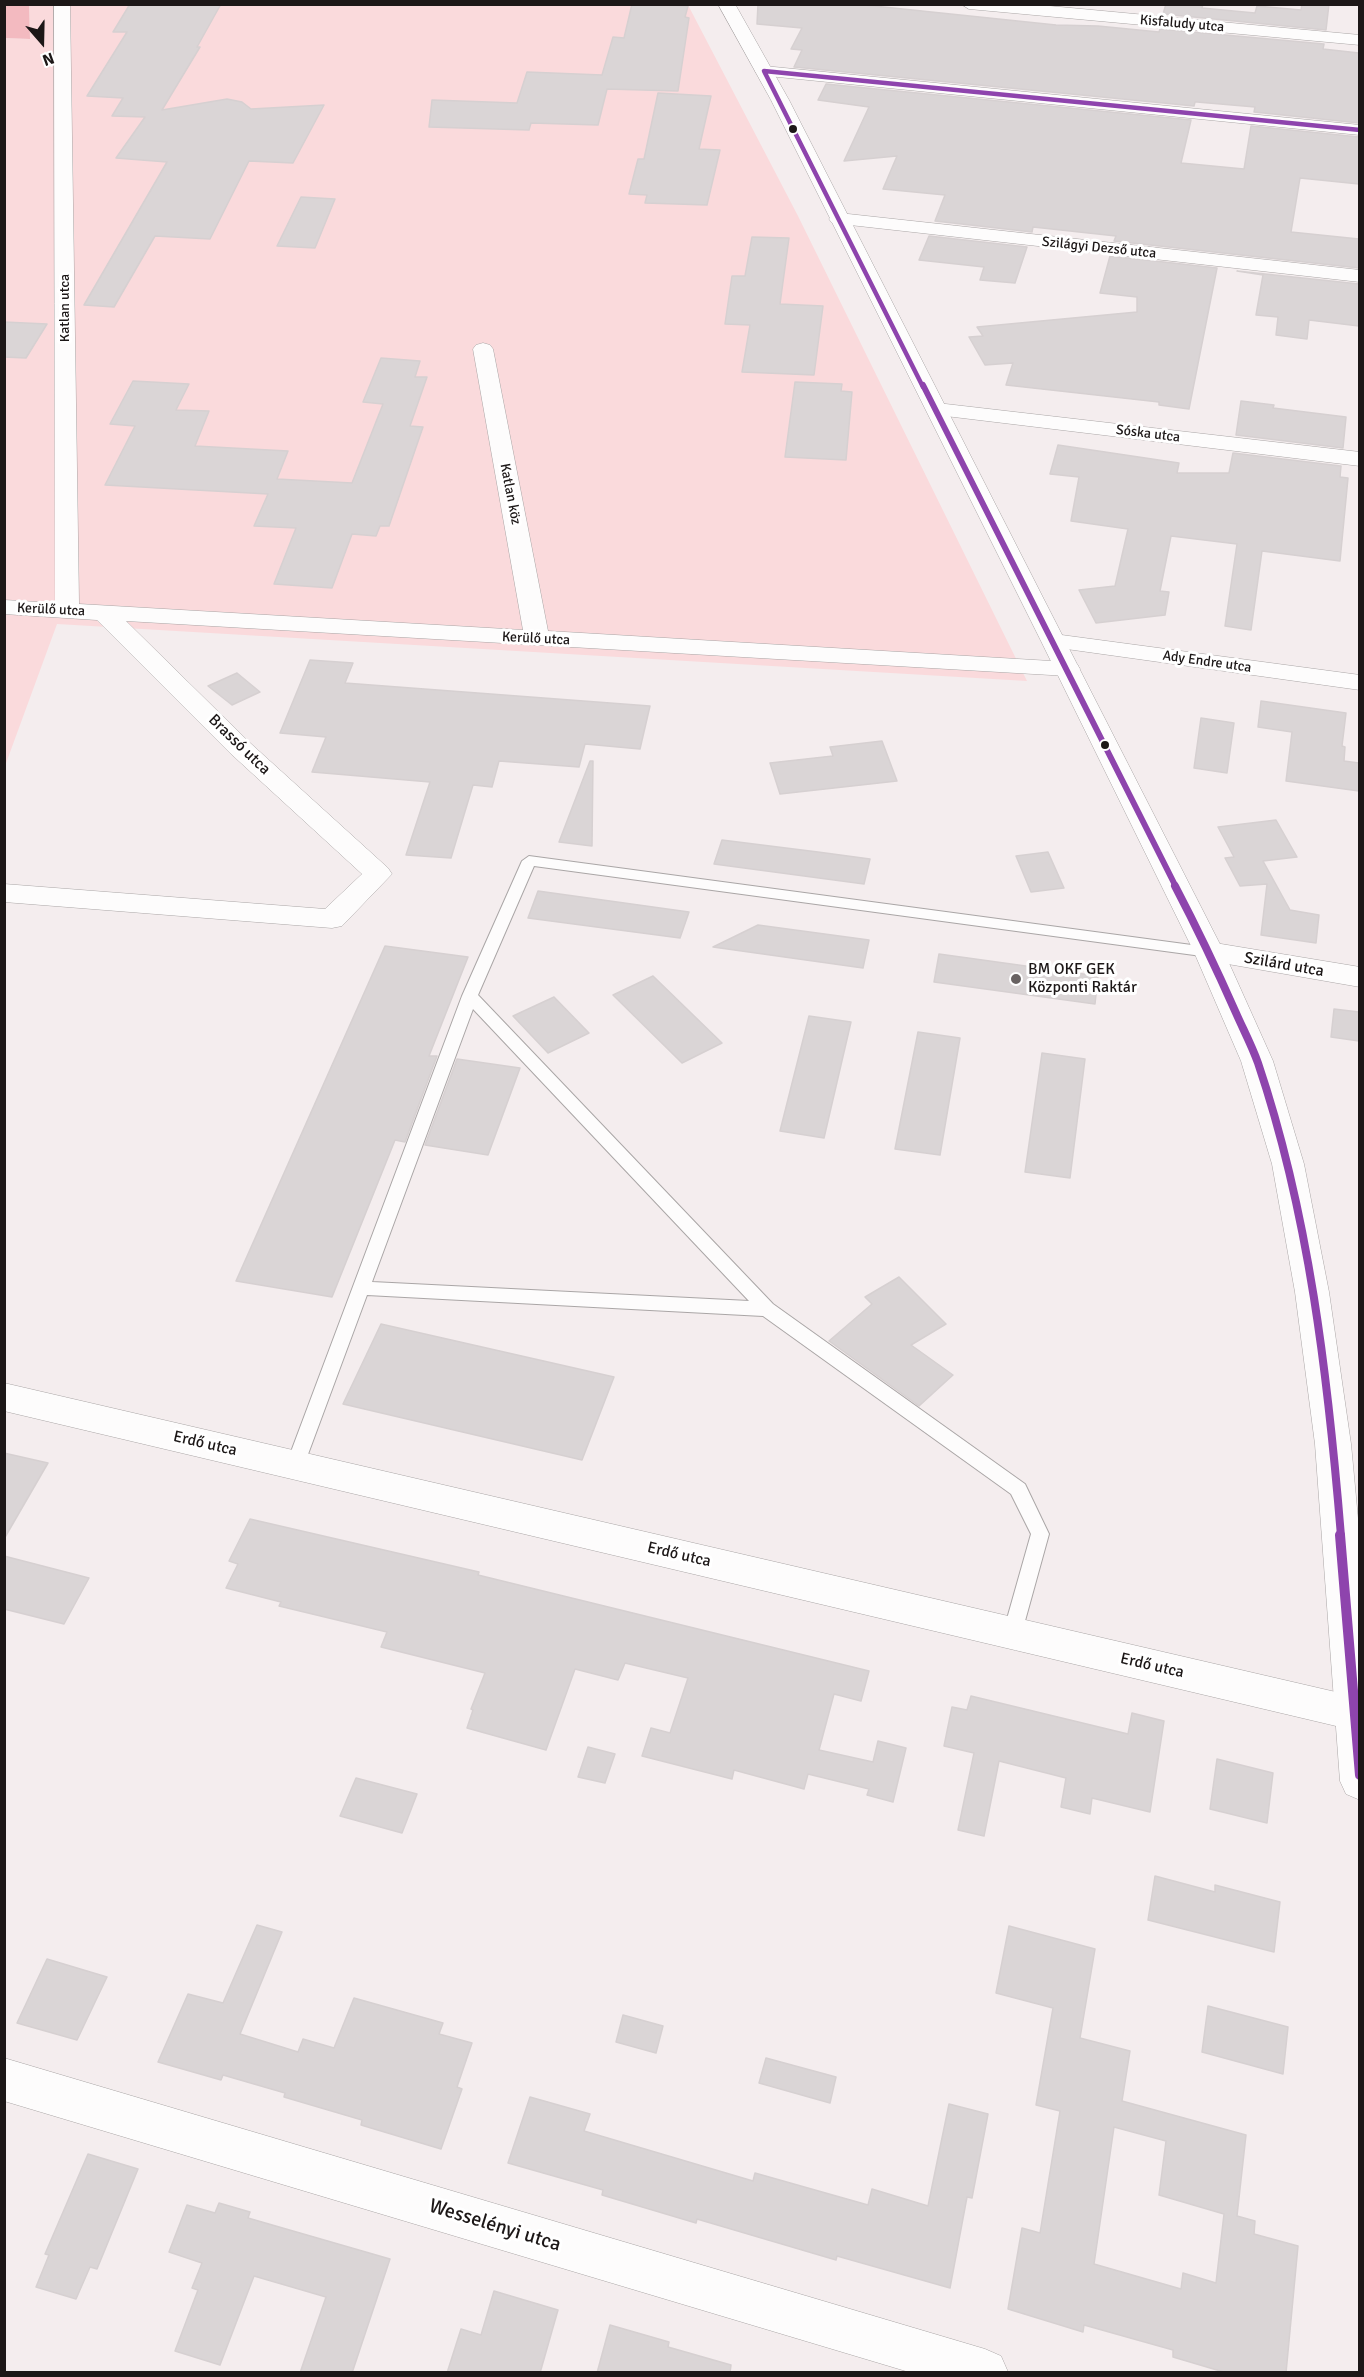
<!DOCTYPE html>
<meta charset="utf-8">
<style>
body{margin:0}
#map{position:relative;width:1364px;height:2377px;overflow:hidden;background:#f4edee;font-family:Signika,sans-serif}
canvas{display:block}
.frame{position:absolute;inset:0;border:6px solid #1c1717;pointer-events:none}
.north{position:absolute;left:12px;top:12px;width:60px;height:60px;-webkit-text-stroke:4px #fff;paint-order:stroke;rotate:160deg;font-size:16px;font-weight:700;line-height:24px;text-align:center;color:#1c1717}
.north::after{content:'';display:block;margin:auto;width:21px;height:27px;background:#1c1717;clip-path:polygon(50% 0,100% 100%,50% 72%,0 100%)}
</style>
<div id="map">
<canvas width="1364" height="2377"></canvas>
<div class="frame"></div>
<div class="north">N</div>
</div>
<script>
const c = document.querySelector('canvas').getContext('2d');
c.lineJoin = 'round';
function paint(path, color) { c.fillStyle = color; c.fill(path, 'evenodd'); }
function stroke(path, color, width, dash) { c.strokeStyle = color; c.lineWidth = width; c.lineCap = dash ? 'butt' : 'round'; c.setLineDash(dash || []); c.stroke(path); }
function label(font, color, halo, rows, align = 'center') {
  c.font = font + ' Signika,sans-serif'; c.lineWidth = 6; c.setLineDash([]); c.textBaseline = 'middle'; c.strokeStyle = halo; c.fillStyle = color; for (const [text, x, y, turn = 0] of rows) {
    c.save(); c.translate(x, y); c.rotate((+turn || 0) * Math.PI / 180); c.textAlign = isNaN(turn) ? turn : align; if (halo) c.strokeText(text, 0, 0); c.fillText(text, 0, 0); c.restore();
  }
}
const green = new Path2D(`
 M29 5H688L798 216 1027 681 57 624 5 766 4 38 30 39Z`);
const forest = new Path2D(`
 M5 4 29 5 30 39 5 38Z`);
const building = new Path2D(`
 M130 4H221L197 47H200L162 110 227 99 242 102 251 109 324 105 293 163 249 161 210 239 155 236 114 307 84 305 167 162 116 158 145 117 112 116 123 98 87 96 127 32H113Z
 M632 4 688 6 685 17 689 18 678 91 607 89 598 125 531 123 529 130 429 127 432 100 517 103 527 72 602 75 613 37 624 38Z
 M758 4H855L1056 25 1098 26 1159 32 1160 29 1324 44 1323 49 1359 53V123L1254 112 1255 107 1197 102H1195L1194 106 794 67 802 50 791 49 802 28 757 24Z
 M1166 4H1203L1202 8 1255 13 1257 6 1301 10 1302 4H1329L1326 30 1163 14Z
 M826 84 1191 120 1181 163 1244 169 1251 126 1359 137V184L1300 178 1291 232 1359 239V268L1114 241 1116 236 1033 227 1032 232 935 221 945 195 883 189 897 156 844 161 869 107 818 100Z
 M658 93 711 96 699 149 720 150 707 205 645 203 647 195 629 194 638 159H644Z
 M301 197 335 199 315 248 277 246Z
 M929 236 1027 247 1015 283 980 280 984 267 919 260Z
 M752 237 789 238 780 304 823 306 814 375 742 372 750 325 725 324 732 276H745Z
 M1110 256 1217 268 1189 409 1159 405V402L1006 385 1013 363 985 365 969 337 983 336 977 327 1137 312V297L1100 293Z
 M1237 271 1359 284V326L1309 320 1307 339 1276 335 1278 317 1256 315 1263 275Z
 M4 322 47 324 26 358 4 357Z
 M381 358 420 361 415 377H427L410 426 423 427 389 526H380L376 536 352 534 332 588 274 584 296 528 254 526 268 494 105 485 135 426 110 424 133 381 189 384 176 410 209 411 195 446 288 451 277 479 352 483 383 404 363 402Z
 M795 382 842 384 841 391 852 392 846 460 785 457Z
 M1241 401 1274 405 1273 408 1346 417 1343 448 1236 435Z
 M1058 445 1179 463 1177 473H1229L1233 453 1341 466 1340 477 1348 478 1340 561 1262 551 1251 630 1225 626 1237 544 1171 536 1160 591 1169 592 1165 615 1096 623 1079 590 1115 586 1128 529 1071 521 1079 477 1050 474Z
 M310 660 353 663 345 683 650 706 640 749 585 744 579 767 499 761 492 787 473 785 451 858 406 855 430 782 312 772 326 737 280 733Z
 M237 673 260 692 232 705 208 686Z
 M1261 701 1346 713 1342 746 1345 747 1344 761 1359 763V791L1286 781 1292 732 1258 727Z
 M1201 718 1234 723 1227 773 1194 768Z
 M882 741 897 781 780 794 770 763 833 756 830 747Z
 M590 761H593L592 846 559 842Z
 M1276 820 1297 857 1263 861 1290 910 1319 915 1316 943 1261 935 1267 884 1240 886 1225 858 1234 857 1218 827Z
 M722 840 818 852 870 859 864 884 714 864Z
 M1048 852 1064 888 1031 892 1016 856Z
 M538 891 689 912 680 938 528 918Z
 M758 925 869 940 863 968 713 947Z
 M385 946 468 957 429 1056H437L405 1142 395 1140 332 1297 236 1281Z
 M939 954 1098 976 1095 1004 934 982Z
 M653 976 722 1043 682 1063 613 995Z
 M554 997 589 1033 548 1053 513 1016Z
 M1334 1009 1359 1012V1041L1331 1037Z
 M809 1016 851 1022 824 1138 780 1131Z
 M918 1032 960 1038 940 1155 895 1149Z
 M1042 1053 1085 1059 1070 1178 1025 1172Z
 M457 1059 520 1068 488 1155 425 1145Z
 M899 1277 946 1324 911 1345 953 1375 919 1406 829 1341 872 1304 865 1297Z
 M381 1324 614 1377 582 1460 343 1404Z
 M4 1453 48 1463 4 1539Z
 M250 1519 479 1572 478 1575 869 1671 861 1701 834 1694 819 1750 873 1762 878 1741 906 1748 893 1802 867 1795 869 1789 808 1774 804 1789 734 1770 732 1779 642 1756 651 1728 670 1733 688 1678 625 1663 618 1680 575 1669 546 1750 467 1728 473 1710 471 1709 485 1673 381 1647 387 1632 279 1606 281 1602 226 1588 238 1564 229 1561Z
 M4 1556 89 1578 64 1624 4 1609Z
 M971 1696 1128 1734 1132 1713 1164 1721 1150 1812 1092 1798 1090 1814 1061 1807 1066 1778 999 1761 984 1836 958 1830 974 1753 944 1746 952 1707 967 1710Z
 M588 1747 615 1754 605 1783 578 1777Z
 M1217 1759 1273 1773 1267 1823 1210 1809Z
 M356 1778 417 1794 402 1833 340 1816Z
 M1155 1876 1215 1892V1885L1280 1902 1274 1952 1148 1920Z
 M257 1925 282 1932 240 2034 298 2052 303 2039 334 2048 354 1998 443 2023 439 2034 472 2043 457 2087 462 2089 441 2149 361 2125 362 2120 284 2097 285 2093 223 2075 221 2080 158 2062 188 1994 223 2003Z
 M1009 1926 1095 1949 1080 2038 1130 2051 1122 2101 1246 2135 1237 2216 1255 2221 1254 2234 1298 2246 1286 2373H1227L1173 2357V2350L1084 2325 1083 2332 1008 2309 1022 2228 1040 2233 1060 2111 1036 2105 1053 2008 996 1993ZM1114 2127 1166 2141 1159 2195 1224 2214 1216 2283 1183 2273 1181 2289 1094 2264Z
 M47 1959 107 1977 77 2040 17 2023Z
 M1208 2006 1288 2027 1283 2074 1202 2052Z
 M623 2015 663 2026 656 2053 616 2042Z
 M766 2058 836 2077 830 2103 759 2083Z
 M530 2097 590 2114 584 2131 753 2181 755 2173 868 2205 872 2189 928 2206 949 2104 988 2114 972 2198 967 2197 950 2288 837 2256 836 2260 697 2219 696 2223 602 2195 603 2190 508 2163Z
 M88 2154 138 2169 97 2269 90 2267 76 2299 36 2287 49 2255 45 2254Z
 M219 2203 250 2212 248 2218 390 2259 352 2373H300L326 2297 254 2276 220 2365 175 2351 198 2290 192 2288 202 2263 169 2252 187 2205 215 2213Z
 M494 2291 558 2310 540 2373H447L461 2329 481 2335Z
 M610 2325 669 2342 668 2347 731 2365 730 2373H597Z`);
const lane = new Path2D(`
 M529 856 1214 948 1216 952 1209 957 534 866 478 995 773 1304 1025 1484 1049 1534 1020 1639 1013 1642 1006 1639 1003 1633 1031 1534 1011 1494 763 1316 367 1295 304 1465 301 1470 295 1473 289 1470 286 1465 462 996 522 861ZM473 1009 749 1301 372 1282Z`);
const street = new Path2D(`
 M54 4H70L79 604 523 630 473 349 476 345 483 343 490 345 493 349 548 631 1068 662 1077 664 1080 669 1077 674 1068 676 126 621 248 741 388 868 392 874 342 926 332 928 4 902V884L325 909 362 874 230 753 97 620 4 614V600L55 603Z
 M961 4H1028L1360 35V45L969 9Z
 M764 66 1360 125V135L758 75 755 71 758 67Z
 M839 213 1360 270V282L832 223 829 219 832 215Z
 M937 403 1360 452V466L929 414 926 409 929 404Z
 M1054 634 1360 675V690L1045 646 1042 641 1045 636Z
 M1209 942 1360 967V987L1199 959 1195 952 1199 945Z
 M4 1383 1353 1696 1360 1698V1728L1353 1730 4 1411Z
 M4 2058 985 2349 1001 2356 1008 2372H909L4 2101Z`);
const secondary = new Path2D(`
 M718 4H735L789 100 1224 952 1273 1061 1304 1164 1329 1292 1351 1444 1360 1540V1800L1346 1794 1340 1781 1315 1444 1295 1292 1272 1164 1241 1061 1194 952 1041 641 771 100Z`);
const bus1Far3 = new Path2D(`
 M764 71 923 387
 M764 71 1360 130`);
const bus1Far2 = new Path2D(`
 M923 385 1176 887`);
const bus1Far1 = new Path2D(`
 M1175 886C1197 928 1217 970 1236 1013 1243 1029 1252 1046 1258 1063 1309 1214 1328 1377 1341 1536`);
const bus1 = new Path2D(`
 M1340 1535 1360 1775`);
const markers = [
 [793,129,5,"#1c1717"],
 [1105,745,5,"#1c1717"],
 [1016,979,6,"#686262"]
];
const farStreetnames = [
 ["Kisfaludy utca",1182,24,5],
 ["Szilágyi Dezső utca",1099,248,6],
 ["Katlan utca",65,308,-90],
 ["Sóska utca",1148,434,7],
 ["Katlan köz",510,494,79],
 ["Kerülő utca",51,610,3],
 ["Kerülő utca",536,639,3],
 ["Ady Endre utca",1207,662,8]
];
const streetNames = [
 ["Brassó utca",239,745,44],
 ["Szilárd utca",1284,965,10],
 ["Erdő utca",205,1444,13],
 ["Erdő utca",679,1555,13],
 ["Erdő utca",1152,1666,13]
];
const poiNames = [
 ["BM OKF GEK",1028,970],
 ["Központi Raktár",1028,988]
];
const nearStreetnames = [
 ["Wesselényi utca",495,2226,17]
];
paint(green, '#fadadc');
paint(forest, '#f3bac0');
paint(building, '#dad5d6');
stroke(building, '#d6d0d1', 1.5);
stroke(lane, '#aaa6a6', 2);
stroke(street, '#aaa6a6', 1);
stroke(secondary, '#aaa6a6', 1);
paint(lane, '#fdfcfc');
paint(street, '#fdfcfc');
paint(secondary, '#fdfcfc');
stroke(bus1Far3, '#8e44ad', 4.5);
stroke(bus1Far2, '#8e44ad', 6);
stroke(bus1Far1, '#8e44ad', 8);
stroke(bus1, '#8e44ad', 10);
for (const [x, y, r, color] of markers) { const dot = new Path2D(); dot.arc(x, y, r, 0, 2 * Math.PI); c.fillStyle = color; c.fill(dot); stroke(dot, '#fff', 2); }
label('14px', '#1c1717', '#fff', farStreetnames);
label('16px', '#1c1717', '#fff', streetNames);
label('16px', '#1c1717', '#fff', poiNames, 'left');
label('20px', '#1c1717', '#fff', nearStreetnames);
</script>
